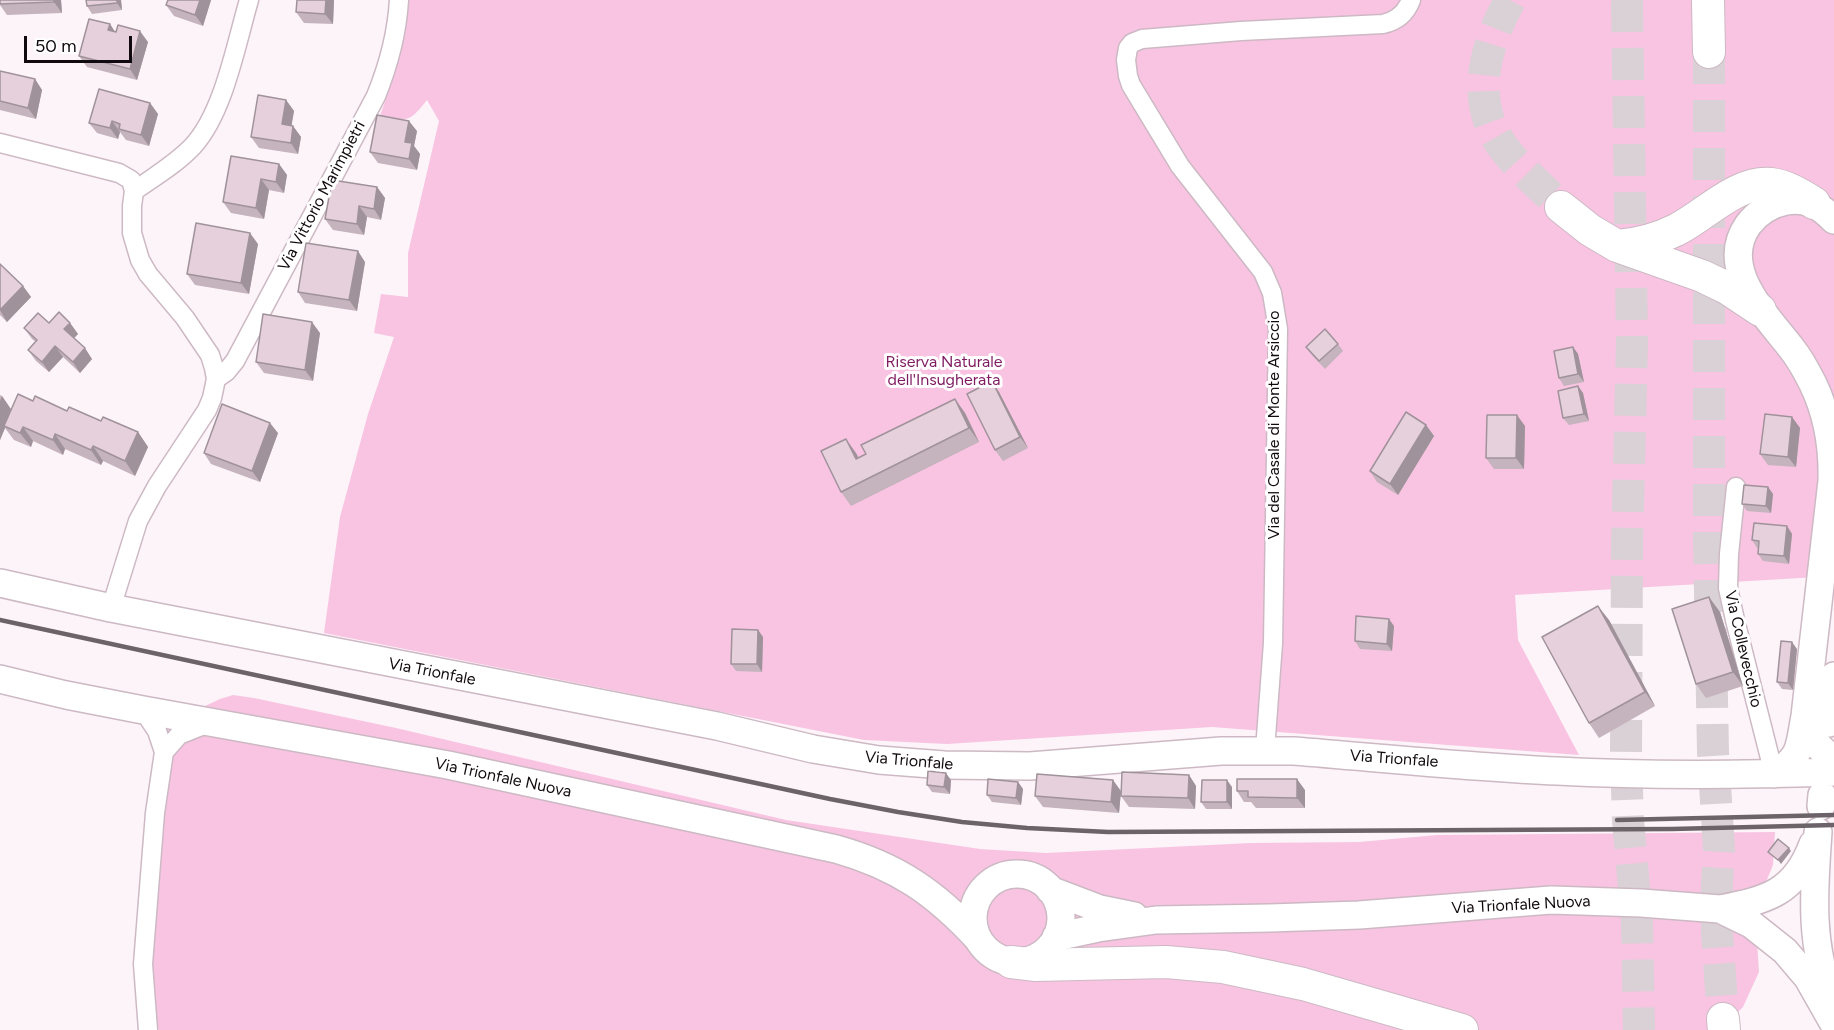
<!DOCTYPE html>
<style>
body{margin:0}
#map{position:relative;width:1834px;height:1030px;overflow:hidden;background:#fdf4f9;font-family:Figtree,sans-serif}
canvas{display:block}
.scale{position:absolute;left:24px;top:36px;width:108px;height:27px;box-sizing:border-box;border:3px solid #10090d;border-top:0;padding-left:8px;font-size:18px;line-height:21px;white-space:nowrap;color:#10090d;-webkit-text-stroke:4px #fff;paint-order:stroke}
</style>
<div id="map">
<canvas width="1834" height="1030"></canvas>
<div class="scale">50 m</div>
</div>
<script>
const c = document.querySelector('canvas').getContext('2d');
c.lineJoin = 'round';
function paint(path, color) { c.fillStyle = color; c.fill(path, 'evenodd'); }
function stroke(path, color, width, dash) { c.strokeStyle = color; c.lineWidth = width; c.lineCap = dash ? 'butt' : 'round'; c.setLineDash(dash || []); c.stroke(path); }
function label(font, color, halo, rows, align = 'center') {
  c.font = font + ' Figtree,sans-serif'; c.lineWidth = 6; c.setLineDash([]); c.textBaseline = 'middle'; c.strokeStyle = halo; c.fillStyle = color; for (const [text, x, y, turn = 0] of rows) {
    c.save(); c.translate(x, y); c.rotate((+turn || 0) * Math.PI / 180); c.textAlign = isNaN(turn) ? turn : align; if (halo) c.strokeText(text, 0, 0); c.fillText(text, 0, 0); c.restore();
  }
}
const green = new Path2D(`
 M407 0H1834V576L1515 595 1518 640 1579 755 1212 727 947 744 864 740 324 633 340 517 368 414 394 337 374 333 381 294 408 297V253L439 121 427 100C409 123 408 121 380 116L395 72Z
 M233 695 254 698 396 728 786 820 980 849 1046 853 1251 843 1359 842 1437 835 1775 832 1773 865 1766 882 1759 911 1757 941 1759 972 1743 1007 1734 1016 1727 1030H159L153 1016 149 989 167 724 220 699Z`);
const motorwayTunnel = new Path2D(`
 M1510 0C1485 46 1469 101 1503 147 1519 169 1542 187 1561 207
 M1627 0 1632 342 1627 546 1626 757 1628 820 1637 922 1639 1030
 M1709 52V540L1713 752 1719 850 1717 884V932L1723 1019`);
const minor = new Path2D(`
 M0 143 119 173 131 180 134 191 132 206V233L140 260 148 274 185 318 210 355 214 368 216 379 212 398 207 410 157 486 138 521 111 608
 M134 191C154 177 176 164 193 146 224 112 236 44 249 0
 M216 379 226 372 235 361 376 96C389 64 397 34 399 0
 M1736 487 1729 554 1728 588 1735 620 1774 774
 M143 710 157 731 164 752 155 813 143 964 148 1030
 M1265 750 1273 643 1278 329 1272 293 1263 272 1180 166 1131 85 1128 76 1126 60 1128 48 1132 43 1142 39 1241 31 1383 24C1397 21 1406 13 1411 0
 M164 752 179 735 209 723`);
const primary = new Path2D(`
 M0 583 111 608 717 726 813 749 879 760 944 765 1030 766 1221 751H1294C1382 758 1469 767 1557 771 1649 776 1742 775 1834 772
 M0 679 66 695 143 710 448 765 836 849C897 866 936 893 979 940
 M1805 716C1810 735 1816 749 1834 758
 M1829 723 1834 676
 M1774 774C1802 757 1799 747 1805 716L1832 481C1833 446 1828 415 1813 384 1807 372 1800 359 1792 349 1767 316 1717 269 1748 225 1757 213 1771 204 1786 201 1808 198 1819 205 1834 220
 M1821 806 1822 795
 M1818 832C1814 889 1809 945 1832 999
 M973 918a44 44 0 1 1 88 0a44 44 0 1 1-88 0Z
 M1050 890 1100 909 1134 916
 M1720 909C1767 900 1795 893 1813 844
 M1056 937 1098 928 1156 920 1270 918 1359 915 1551 900 1641 903 1720 909 1751 924 1785 951 1808 978 1834 1024`);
const motorway = new Path2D(`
 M1708 0 1709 52
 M1561 207 1590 230 1617 246 1702 276 1727 288 1760 310
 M1618 246C1638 244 1658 239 1676 230 1706 215 1736 181 1771 184 1787 186 1801 195 1814 203
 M1011 962 1036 965 1166 962 1223 967 1303 984 1462 1030
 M1723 1019 1724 1030`);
const rail = new Path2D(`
 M0 620 830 799 898 812 962 822 1027 828 1108 832 1672 829 1834 825
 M1617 820 1834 815`);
const wall = new Path2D(`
 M0 0H61L62 13 7 15 0 5Z
 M121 0 122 10 92 14 87 6Z
 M211 0 203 26 174 16 166 5Z
 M297 0H334L333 24 304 23 296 12Z
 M110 24 115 32 148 42 137 80 87 67 79 56Z
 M0 71 35 79 42 90 36 119 0 110Z
 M286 100 294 111 291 126H293L301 137 298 154 259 148 251 137Z
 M150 103 158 114 149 146 126 140 120 132 118 139 97 133 89 123Z
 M417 131 414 146 420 154 417 170 378 163 370 152Z
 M279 164 287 175 284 193 269 190 264 219 231 213 223 202Z
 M377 187 385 198 381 220 367 217 364 235 333 230 325 219Z
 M258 244 249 294 195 285 187 274Z
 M365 262 357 311 305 303 298 292Z
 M0 264 23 286 31 297 7 322 0 315Z
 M49 323H70L78 334 74 338 92 359 80 373 63 357 49 372 36 361 28 350 36 342 32 339 24 328Z
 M320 333 313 381 264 373 256 362Z
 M1338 344 1343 351 1325 369 1311 354 1306 347Z
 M1573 347 1578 354 1584 382 1564 386 1559 378Z
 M1578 386 1583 393 1589 421 1569 425 1563 418Z
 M999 392 1028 448 1003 461 995 450Z
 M0 395 2 396 11 409 33 401 138 432 148 447 135 476 103 461 101 465 65 449 63 455 33 441 31 447 14 440 5 428 0 440Z
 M955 399 965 413 979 442 851 506 841 492 856 453 859 458 866 454Z
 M1792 417 1800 428 1796 467 1768 465 1760 454Z
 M1426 425 1434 436 1398 495 1377 482 1370 471Z
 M1525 426 1524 469H1494L1486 458Z
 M278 433 260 482 211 464 204 453Z
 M1768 487 1773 494 1771 513 1747 511 1742 504Z
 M1787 526 1792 534 1789 564 1763 561 1758 554 1759 548H1757L1752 540Z
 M1720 612 1743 686 1706 698 1696 684Z
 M1609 620 1655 706 1599 738 1589 723Z
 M1394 626 1392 651 1360 649 1355 641Z
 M758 630 763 637 762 672 736 671 731 664Z
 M1797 649 1793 690 1782 689 1777 682Z
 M1189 775 1196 786 1195 809 1129 807 1121 796Z
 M951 780 950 794 932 792 927 785Z
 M1018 782 1023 789 1021 805 992 802 987 795Z
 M1232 787V809H1206L1201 802Z
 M1305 790V808H1256L1251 802H1244L1237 791Z
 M1121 791 1119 813 1043 807 1035 796Z`);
const shadedWall = new Path2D(`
 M54 0H61L62 13 54 2Z
 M117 0H121L122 10 117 3Z
 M200 0H211L203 26 195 15Z
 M326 0H334L333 24 325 14Z
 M110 24 117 35 108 30Z
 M140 31 148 42 137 80 130 69Z
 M35 79 42 90 36 119 28 108Z
 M286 100 294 111 290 135 282 124Z
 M150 103 158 114 149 146 141 135Z
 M112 121 120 132 118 139 110 128Z
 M409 121 417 131 414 146 420 154 417 170 409 159 405 142Z
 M293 126 301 137 298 154 291 143Z
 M279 164 287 175 284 193 276 182Z
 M261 179 269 190 264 219 256 208Z
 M377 187 385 198 381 220 374 209Z
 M359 206 367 217 364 235 357 224Z
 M250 233 258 244 249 294 241 283Z
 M358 251 365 262 357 311 349 300Z
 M23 286 31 297 7 322 0 310Z
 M312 322 320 333 313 381 305 370Z
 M70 323 78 334 72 340 64 329Z
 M55 346 63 357 49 372 42 362Z
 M1573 347 1578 354 1584 382 1578 374Z
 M85 348 92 359 80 373 73 362Z
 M992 381 999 392 1028 448 1020 437Z
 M1578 386 1583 393 1589 421 1584 414Z
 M2 396 12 411 4 426 5 428 0 440V401Z
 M955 399 965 413 979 442 969 428Z
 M1517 415 1525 426 1524 469 1516 458Z
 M1792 417 1800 428 1796 467 1788 457Z
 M270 423 278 433 260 482 252 471Z
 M1426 425 1434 436 1398 495 1390 484Z
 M23 427 33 441 31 447 20 433Z
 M138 432 148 447 135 476 125 461Z
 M55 434 65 449 63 455 53 440Z
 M846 439 856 453 866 474 856 459Z
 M93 446 103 461 101 465 91 450Z
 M1768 487 1773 494 1771 513 1766 506Z
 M1787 526 1792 534 1789 564 1784 556Z
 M1709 597 1720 612 1743 686 1733 672Z
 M1598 606 1609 620 1655 706 1645 692Z
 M1389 619 1394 626 1392 651 1387 644Z
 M758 630 763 637 762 672 757 664Z
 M1792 642 1797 649 1793 690 1788 683Z
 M946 773 951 780 950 794 944 787Z
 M1189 775 1196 786 1195 809 1188 798Z
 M1297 779 1305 790V808L1297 798Z
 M1113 780 1121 791 1119 813 1111 802Z
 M1227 780 1232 787V809L1227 802Z
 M1018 782 1023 789 1021 805 1016 798Z
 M1789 848 1791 851 1781 864 1778 860Z`);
const building = new Path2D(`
 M0 0H54V2L0 4Z
 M86 0H117V3L87 6Z
 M168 0H200L195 15 166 5Z
 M297 0H326L325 14 296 12Z
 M89 19 110 24 108 30 116 32 118 25 140 31 130 69 79 56Z
 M0 71 35 79 28 108 0 101Z
 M99 89 150 103 141 135 119 129 120 124 112 121 110 128 89 123Z
 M258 95 286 100 282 124 293 126 291 143 251 137Z
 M377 115 409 121 405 142 412 143 409 159 370 152Z
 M231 156 279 164 276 182 261 179 256 208 223 202Z
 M332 180 377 187 374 209 359 206 357 224 325 219Z
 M196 223 250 233 241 283 187 274Z
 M306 243 358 251 349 300 298 292Z
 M0 264 23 286 0 310Z
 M59 312 70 323 64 329 85 348 73 362 55 346 42 362 28 350 37 340 24 328 38 313 49 323Z
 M263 314 312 322 305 370 256 362Z
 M1325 329 1338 344 1319 361 1306 347Z
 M1573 347 1578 374 1559 378 1554 351Z
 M992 381 1020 437 995 450 967 394Z
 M1578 386 1584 414 1563 418 1558 391Z
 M18 394 33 401 35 396 67 411 69 407 101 421 103 417 138 432 125 461 93 446 91 450 55 434 53 440 23 427 20 433 4 426Z
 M955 399 969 428 841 492 821 451 846 439 856 459 866 454 861 445Z
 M222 404 270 423 252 471 204 453Z
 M1406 412 1426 425 1390 484 1370 471Z
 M1765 414 1792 417 1788 457 1760 454Z
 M1487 415H1517L1516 458H1486Z
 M1744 485 1768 487 1766 506 1742 504Z
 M1754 523 1787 526 1784 556 1758 554 1759 541 1752 540Z
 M1709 597 1733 672 1696 684 1672 609Z
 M1598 606 1645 692 1589 723 1542 637Z
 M1356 616 1389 619 1387 644 1355 641Z
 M732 629 758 630 757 664H731Z
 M1781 641 1792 642 1788 683 1777 682Z
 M928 771 946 773 944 787 927 785Z
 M1122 772 1189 775 1188 798 1121 796Z
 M1037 774 1113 780 1111 802 1035 796Z
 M988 779 1018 782 1016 798 987 795Z
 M1237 779H1297V798L1248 797V791H1237Z
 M1202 780H1227V802H1201Z
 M1778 839 1789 848 1778 860 1768 852Z`);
const streetNames = [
 ["Via Vittorio Marimpietri",322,196,-62],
 ["Via del Casale di Monte Arsiccio",1274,425,-90],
 ["Via Collevecchio",1743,649,77],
 ["Via Trionfale",432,672,11],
 ["Via Trionfale",1394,759,4],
 ["Via Trionfale",909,761,5],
 ["Via Trionfale Nuova",503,778,12],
 ["Via Trionfale Nuova",1521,905,-3]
];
const parkNames = [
 ["Riserva Naturale",944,362],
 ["dell'Insugherata",944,380]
];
paint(green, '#f8c4e2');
stroke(motorwayTunnel, '#d9d1d6', 32, [32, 16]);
stroke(minor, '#cdb9c4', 21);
stroke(primary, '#cdb9c4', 30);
stroke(motorway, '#cdb9c4', 34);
stroke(minor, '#fff', 18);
stroke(primary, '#fff', 27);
stroke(motorway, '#fff', 32);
stroke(rail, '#6b6368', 4.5);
paint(wall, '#c5b3bd');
paint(shadedWall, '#a0929a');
paint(building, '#e5d0dc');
stroke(building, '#a0929a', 1.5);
label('16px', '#10090d', '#fff', streetNames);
label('16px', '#7f1b61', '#fff', parkNames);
</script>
